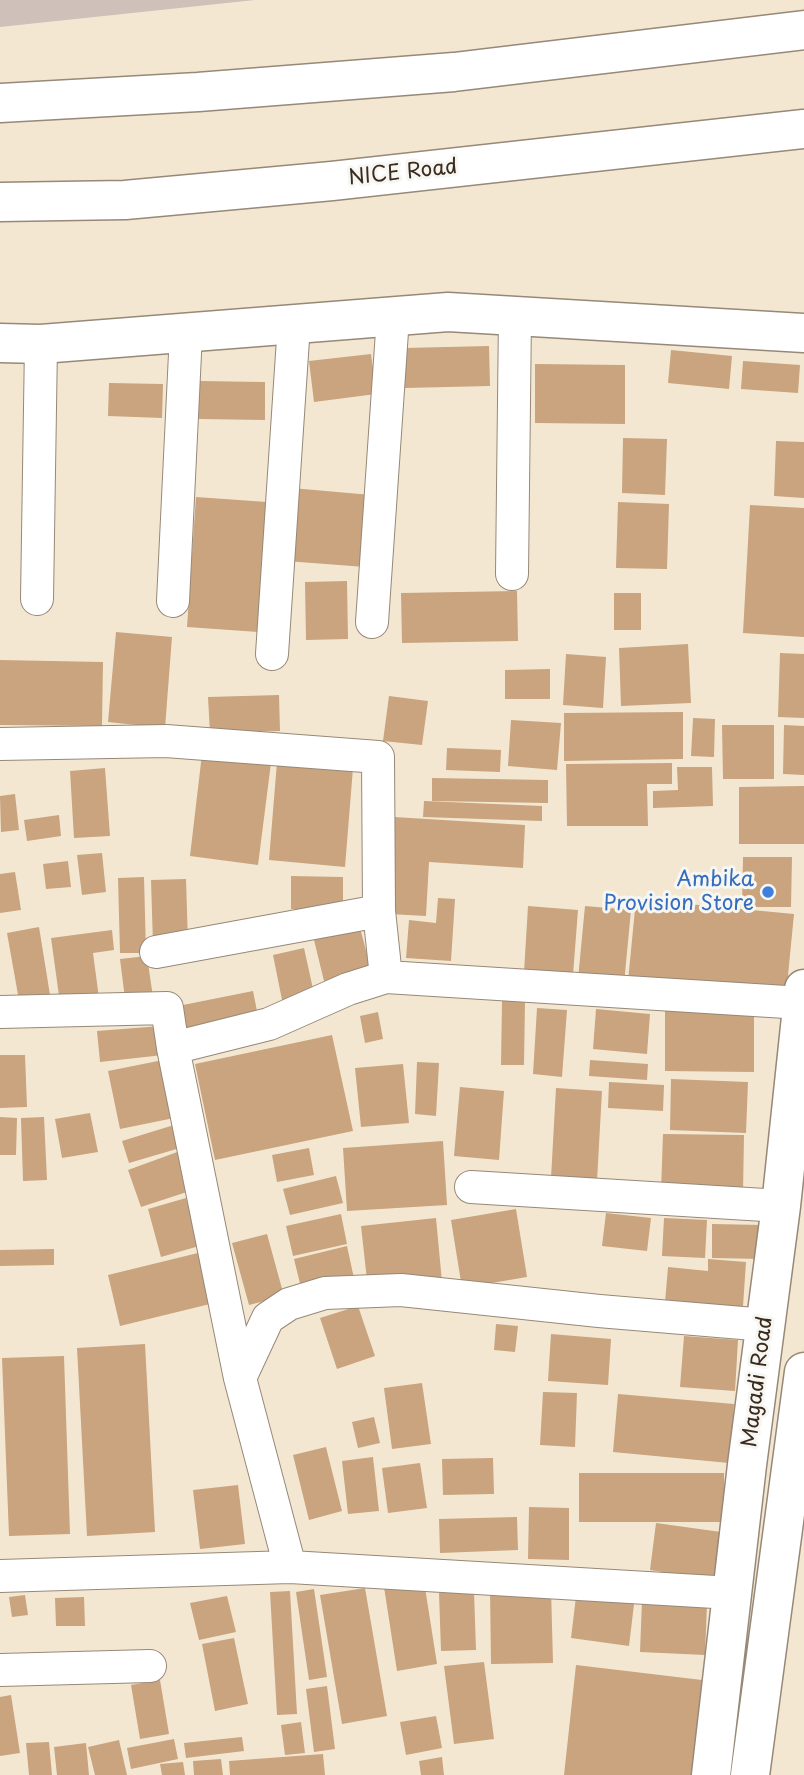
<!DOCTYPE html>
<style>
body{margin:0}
canvas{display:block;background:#f3e7d2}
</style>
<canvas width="804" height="1775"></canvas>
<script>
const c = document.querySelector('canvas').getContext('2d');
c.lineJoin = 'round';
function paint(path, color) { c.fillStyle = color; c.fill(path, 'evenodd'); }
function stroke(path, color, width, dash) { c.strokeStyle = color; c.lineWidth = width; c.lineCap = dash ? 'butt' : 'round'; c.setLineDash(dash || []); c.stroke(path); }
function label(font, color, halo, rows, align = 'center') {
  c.font = font + ' "Playpen Sans",sans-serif'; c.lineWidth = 6; c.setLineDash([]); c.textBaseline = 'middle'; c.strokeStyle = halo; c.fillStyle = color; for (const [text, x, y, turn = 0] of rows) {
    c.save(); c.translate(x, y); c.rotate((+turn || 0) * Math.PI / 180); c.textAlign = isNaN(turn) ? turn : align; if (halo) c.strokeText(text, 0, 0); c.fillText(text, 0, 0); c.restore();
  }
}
const industrial = new Path2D(`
 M0 0H255L0 27Z`);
const building = new Path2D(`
 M489 346 490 386 405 388 404 348Z
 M671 350 732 356 729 389 668 383Z
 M371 354 376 394 314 402 309 361Z
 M743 361 800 365 798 393 741 389Z
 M535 364 625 365V424L535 423Z
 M199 381 265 382V420L199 419Z
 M109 383 163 384 162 418 108 416Z
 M623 438 667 439 665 495 622 493Z
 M776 441 804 442V498L774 496Z
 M292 488 371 495 365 567 286 561Z
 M196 497 267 502 258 632 187 627Z
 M618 502 669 504 667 569 616 568Z
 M750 505 804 508V637L743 633Z
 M347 581 348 639 306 640 305 582Z
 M517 591 518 641 402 643 401 593Z
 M614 593H641V630H614Z
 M116 632 172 637 165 728 108 722Z
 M688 644 691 703 621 706 619 648Z
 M780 653 804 654V718L778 717Z
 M566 654 606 657 603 708 563 705Z
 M0 660 103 662 102 726 0 725Z
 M550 669V699H505V670Z
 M279 695 280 731 210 733 208 697Z
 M389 696 428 701 422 745 383 741Z
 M683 712V759L564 761V713Z
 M693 718 715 719 714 757 691 756Z
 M511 720 561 723 557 770 508 766Z
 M722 725H774V779H723Z
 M784 725 804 726V775L783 774Z
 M447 748 501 750 500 772 446 770Z
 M202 754 271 763 258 865 190 856Z
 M277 762 353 768 345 867 269 860Z
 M672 763V784H647L648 826H567L566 764Z
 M677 767H712L713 806 653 808V791L678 790Z
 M105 768 110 836 74 838 70 771Z
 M432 778 548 780V803L432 801Z
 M804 786V844H739V787Z
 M15 794 19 830 1 832 0 796Z
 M424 801 542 806V821L423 817Z
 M59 815 61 836 27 841 24 820Z
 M394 817 525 825 523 868 429 862 426 916 389 914Z
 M102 853 106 892 82 895 77 855Z
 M743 857H792L791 907H742Z
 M68 861 71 887 46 889 43 864Z
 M15 872 21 910 0 913V874Z
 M291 876 343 877V910L291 909Z
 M144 877 146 953H120L118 878Z
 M186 879 188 943 153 944 151 880Z
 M438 898 455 899 451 961 406 958 409 920 436 923Z
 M636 899 794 914 786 996 628 981Z
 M528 906 578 910 573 975 524 972Z
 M585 906 631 910 624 984 578 979Z
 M39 927 51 1001 20 1006 7 933Z
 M360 928 371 969 324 981 314 940Z
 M112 930 114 950 93 953 99 998 60 1003 51 938Z
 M304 948 315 998 283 1005 273 955Z
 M147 956 154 1004 126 1007 120 959Z
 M253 991 259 1021 184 1035 178 1006Z
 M502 1000H525L524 1065H501Z
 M665 1001H754V1072L665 1071Z
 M537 1008 567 1010 562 1077 533 1074Z
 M596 1009 650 1014 647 1054 593 1049Z
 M378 1012 383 1039 365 1043 360 1016Z
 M161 1026 163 1055 100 1062 97 1031Z
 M332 1035 353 1131 215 1160 195 1064Z
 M0 1055H25L27 1107 0 1108Z
 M168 1059 179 1117 120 1129 108 1071Z
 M590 1060 648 1064 647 1080 589 1076Z
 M417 1062 439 1063 436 1116 415 1114Z
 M403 1064 409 1123 361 1127 355 1068Z
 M671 1079 748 1082 746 1133 670 1130Z
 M609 1082 664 1085 663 1111 608 1108Z
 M460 1087 504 1091 499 1160 454 1156Z
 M556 1088 602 1091 597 1181 551 1178Z
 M90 1113 98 1152 62 1158 55 1119Z
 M0 1117 17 1118 16 1155H0Z
 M44 1117 47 1180 23 1181 21 1118Z
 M174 1125 180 1148 129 1163 122 1141Z
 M663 1134 744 1135 743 1193 661 1191Z
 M443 1141 447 1205 347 1211 343 1148Z
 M309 1148 314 1175 277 1182 272 1155Z
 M180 1151 193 1190 141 1207 128 1170Z
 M336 1176 343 1203 290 1215 283 1189Z
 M186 1198 199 1246 161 1257 148 1209Z
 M516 1209 527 1277 462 1288 451 1220Z
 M606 1213 651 1218 647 1251 602 1246Z
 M341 1214 347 1244 293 1256 286 1226Z
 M436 1218 442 1282 368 1289 361 1226Z
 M664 1218 707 1220 705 1258 662 1256Z
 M712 1224 763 1225V1259L712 1258Z
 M267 1234 284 1296 249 1305 232 1243Z
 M347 1246 355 1283 303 1296 294 1259Z
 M54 1249V1265L0 1266V1250Z
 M202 1252 214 1303 120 1326 108 1275Z
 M708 1259 746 1262 742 1321 664 1314 668 1267 708 1271Z
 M358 1306 375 1356 337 1369 320 1318Z
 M496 1324 518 1326 515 1352 494 1350Z
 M551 1334 611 1339 608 1385 548 1381Z
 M684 1336 738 1340 735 1391 680 1387Z
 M145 1344 155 1532 87 1536 77 1348Z
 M64 1356 70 1534 9 1536 2 1358Z
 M422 1383 431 1444 392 1449 384 1388Z
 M543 1392 577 1393 575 1447 540 1445Z
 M618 1394 734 1404 729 1463 613 1452Z
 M374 1417 380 1443 358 1448 352 1422Z
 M326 1447 342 1511 309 1520 293 1455Z
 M373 1457 379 1511 348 1514 342 1461Z
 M493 1458 494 1494 443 1495 442 1459Z
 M420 1463 427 1508 388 1513 382 1468Z
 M579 1473H724V1522H579Z
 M238 1485 245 1544 200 1549 193 1490Z
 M529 1507 569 1508V1560L528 1559Z
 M517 1517 518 1550 440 1553 439 1519Z
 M656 1523 721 1532 714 1580 650 1570Z
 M424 1581 437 1664 397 1671 384 1587Z
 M365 1588 387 1716 342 1724 320 1595Z
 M551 1588 553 1663 491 1664 490 1589Z
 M577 1588 635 1596 629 1646 571 1638Z
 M314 1589 327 1677 309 1680 296 1592Z
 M290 1591 297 1714 277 1715 270 1592Z
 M474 1592 476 1650 441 1651 439 1593Z
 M25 1595 28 1615 12 1617 9 1597Z
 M227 1596 236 1632 199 1640 190 1603Z
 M84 1597 85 1626H56L55 1598Z
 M642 1600 707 1604 705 1655 640 1652Z
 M234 1638 248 1704 215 1711 202 1644Z
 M484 1662 494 1739 454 1744 444 1666Z
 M576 1665 702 1680 691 1775H564Z
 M160 1680 169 1734 140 1739 131 1685Z
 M327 1686 335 1749 314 1752 306 1689Z
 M11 1695 20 1753 0 1756V1697Z
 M436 1716 442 1748 406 1755 400 1722Z
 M301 1722 305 1753 285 1755 281 1725Z
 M242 1737 244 1751 186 1758 184 1743Z
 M174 1739 178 1759 131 1769 127 1748Z
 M119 1740 127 1775H95L88 1747Z
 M49 1742 52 1775H29L26 1743Z
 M86 1743 89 1775H57L54 1747Z
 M323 1754 325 1775H230L229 1761Z
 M442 1757 444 1775H421L419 1761Z
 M221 1759 223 1775H194L193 1761Z
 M183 1762 185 1775H162L160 1764Z`);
const street = new Path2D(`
 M512 574 515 315
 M37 599 41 344
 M173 601 186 333
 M372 622 393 317
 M272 654 294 324
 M0 744 166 741 378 757 379 911 386 977
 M156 952 379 911
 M0 1012 167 1008 173 1048 240 1378 290 1567
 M173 1048 269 1024 348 989 386 977 802 1003
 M471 1187 781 1206
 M240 1378 268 1318 289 1304 325 1293 401 1290 599 1311 766 1325
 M0 1576 290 1567 732 1593
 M0 1670 150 1666`);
const secondary = new Path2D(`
 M0 343 41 344 448 312 804 333`);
const primary = new Path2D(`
 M711 1775 747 1465 781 1206 804 989
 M750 1775 804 1372`);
const highway = new Path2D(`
 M0 103 198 92 454 72 804 30
 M0 202 125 200 332 181 804 129`);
const markers = [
 [768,892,7,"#3f7fe0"]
];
const streetNames = [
 ["NICE Road",403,173,-6],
 ["Magadi Road",758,1382,-83]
];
const shopNames = [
 ["Ambika",754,880],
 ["Provision Store",754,904]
];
paint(industrial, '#cfc0ba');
paint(building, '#c9a47e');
stroke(street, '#978878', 34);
stroke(secondary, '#978878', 41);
stroke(primary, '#978878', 41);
stroke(highway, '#978878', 41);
stroke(street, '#fff', 32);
stroke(secondary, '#fff', 38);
stroke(primary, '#fff', 38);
stroke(highway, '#fff', 38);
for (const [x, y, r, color] of markers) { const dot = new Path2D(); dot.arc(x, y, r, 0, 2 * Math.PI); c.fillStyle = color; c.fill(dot); stroke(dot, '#f6f6f2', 2.5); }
label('21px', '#3b2a1e', '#f6f6f2', streetNames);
label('21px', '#366cbe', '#f6f6f2', shopNames, 'right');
</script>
